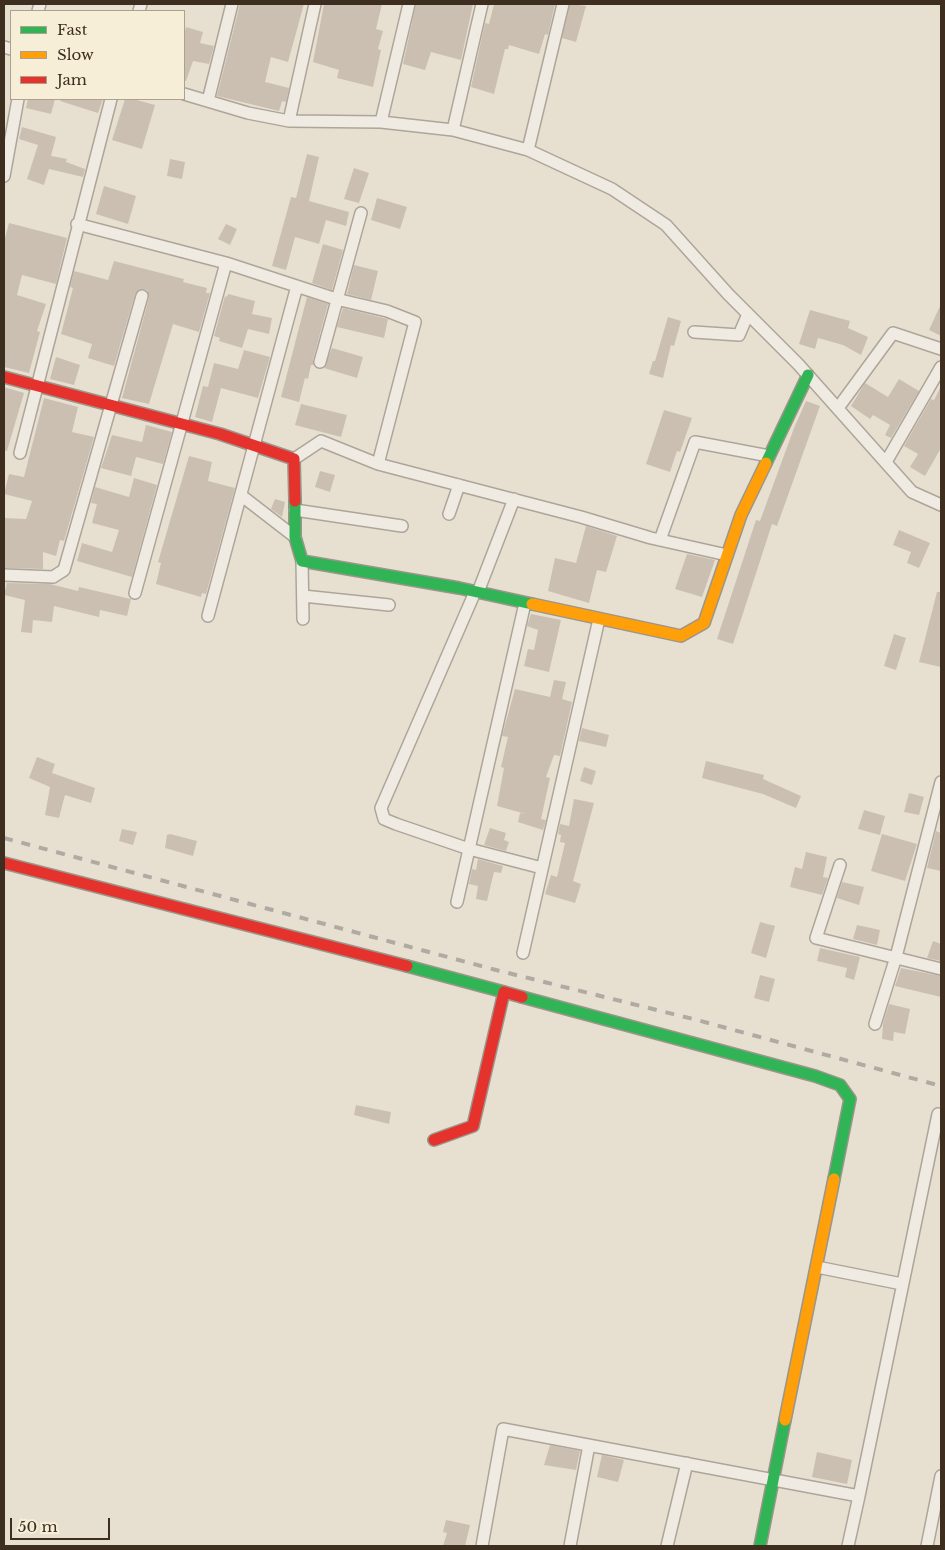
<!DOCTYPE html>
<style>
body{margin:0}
#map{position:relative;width:945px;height:1550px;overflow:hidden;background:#e7e0d1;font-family:"Libre Baskerville",serif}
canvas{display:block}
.frame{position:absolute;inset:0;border:5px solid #3d2e20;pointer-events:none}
.legend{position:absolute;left:10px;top:10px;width:175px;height:90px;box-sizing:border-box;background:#f7eed8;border:1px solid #ada18e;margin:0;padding:6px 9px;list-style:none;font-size:15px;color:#3d2e20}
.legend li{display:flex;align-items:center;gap:10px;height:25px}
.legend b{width:25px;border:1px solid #ada18e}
.scale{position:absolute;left:10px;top:1518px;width:100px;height:22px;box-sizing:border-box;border:2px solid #3d2e20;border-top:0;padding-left:6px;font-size:15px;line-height:18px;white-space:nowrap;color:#3d2e20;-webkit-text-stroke:4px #f7eed8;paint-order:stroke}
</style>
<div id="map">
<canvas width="945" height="1550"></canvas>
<div class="frame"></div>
<ul class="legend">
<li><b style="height:6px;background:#30b455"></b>Fast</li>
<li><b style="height:6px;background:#ff9f0a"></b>Slow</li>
<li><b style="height:6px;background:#e5322d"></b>Jam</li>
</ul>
<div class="scale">50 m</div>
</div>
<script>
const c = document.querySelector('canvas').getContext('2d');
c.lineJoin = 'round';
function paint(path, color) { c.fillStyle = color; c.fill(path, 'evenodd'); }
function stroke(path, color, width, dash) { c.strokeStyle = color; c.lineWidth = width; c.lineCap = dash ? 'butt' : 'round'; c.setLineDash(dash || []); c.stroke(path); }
const building = new Path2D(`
 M240 4H304L288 62 271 57 265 82 289 88 286 102 282 101 279 111 217 96Z
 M324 4H382L376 29 383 31 378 49 381 50 373 87 337 78 339 70 313 62Z
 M416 4H473L461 60 431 52 425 70 403 64Z
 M494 4H555L548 35 545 34 539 54 509 45 508 49H505L494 94 471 87 485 23 489 24Z
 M570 4 586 6 576 42 562 38Z
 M186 27 203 32 200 43 214 46 209 64 193 61 186 81H184V35Z
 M28 99H55L51 114 26 108Z
 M61 99H103L98 113 60 101Z
 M125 99H133L155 105 142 149 112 140Z
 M22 127 56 137 51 156 67 159 66 162 85 169 83 177 49 169 44 185 27 179 38 145 19 139Z
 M307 154 319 157 309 201 349 212 346 226 326 220 319 244 295 237 286 270 272 266 291 197 296 198Z
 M170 159 185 162 182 179 167 176Z
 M354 168 369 173 359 203 344 199Z
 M104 186 136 196 128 224 96 214Z
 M377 198 407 207 400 229 371 220Z
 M9 223 67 238 56 284 22 275 17 295 46 304 37 331 40 332 29 373 4 367V242Z
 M226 224 237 229 230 245 218 239Z
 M323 244 343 250 332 290 312 283Z
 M114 261 184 279 183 282 207 288 206 293H210L199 332 173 324 149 404 122 398 149 298 147 290 140 289 135 294 114 366 88 358 92 344 61 334 73 288 70 287 74 271 108 280Z
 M354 265 378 271 371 300 347 294Z
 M228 294 255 301 252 314 272 318 269 334 248 329 242 348 219 341 220 338 214 336 225 296 227 297Z
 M307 297 328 304 313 360V365H311L308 379 305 378 299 402 281 397Z
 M941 304V336L929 330Z
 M343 308 388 319 384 338 337 327Z
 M810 310 850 321 848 328 868 337 861 355 843 345 818 338 815 349 799 344Z
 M668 317 681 321 674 346 671 345 663 378 649 374 653 361H655Z
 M332 348 363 357 357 378 324 368Z
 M244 350 270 357 258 398 221 388 212 422 195 417 203 386 208 387 214 363 238 369Z
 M56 357 80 365 74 385 50 379Z
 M899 379 919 391 891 438 885 435 890 425 873 415 870 419 851 406 865 383 888 397Z
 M941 386V448L925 476 910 467 918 454 904 446 931 399 934 400Z
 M4 387 24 393 7 451 4 450Z
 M44 398 78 407 72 432 94 437 64 541 60 540 56 556 43 552V569L4 568V518L26 519 32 501 4 494 9 474 24 477Z
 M806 401 820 406 777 526 772 524 733 644 717 639 756 520 760 521 794 428Z
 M301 404 347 415 341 437 295 425Z
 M664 410 692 418 680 452 677 451 670 472 646 464Z
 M146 425 172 432 163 464 136 457 131 476 101 468 112 435 142 442Z
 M189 456 212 462 208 481 235 488 206 594 202 593 201 597 156 584 161 563 158 562Z
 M320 471 335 475 330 492 315 487Z
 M134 478 157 485 132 577 77 561 82 543 112 552 119 530 92 523 97 504 91 503 95 487 129 497Z
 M275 499 285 502 282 517 271 509Z
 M586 526 617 536 606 572 597 570 589 603 548 591 555 558 576 563Z
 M899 530 930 543 919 568 907 563 911 552 893 545Z
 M687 554 715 560 702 597 675 589Z
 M7 583 50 584 78 591 79 587 131 599 127 616 100 610 99 617 54 606 52 622 33 620 32 633 21 632 25 600 4 595Z
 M937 592H941V667L919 662Z
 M531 614 561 620 549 672 524 666 528 649 534 650 538 630 527 626Z
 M894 634 906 638 896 670 884 666Z
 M554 680 566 682 562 699 572 702 560 756 554 755 546 777 550 778 541 819 546 820 543 830 518 822 520 813 526 814 497 806 504 768 501 767 508 737 502 736 515 689 550 697Z
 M582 728 609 735 606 747 579 741Z
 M37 757 55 764 52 773 95 788 91 803 65 795 59 818 45 815 50 787 29 778Z
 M706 761 764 775 763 779 801 796 796 808 763 794 702 778Z
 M584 767 596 771 592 785 580 781Z
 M909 793 924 797 919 815 904 812Z
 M574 799 594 803 573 881 581 884 575 903 545 894 551 875 557 877 565 843 560 842 561 835 558 834 560 824 569 826Z
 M864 810 885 816 880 835 858 829Z
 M490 828 506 833 504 840 509 842 506 851 484 845Z
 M122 829 137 832 133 845 119 841Z
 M936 831 941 833V871L927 868Z
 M170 834 197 841 193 856 165 848 167 835Z
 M882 834 917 844 905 881 871 871Z
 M806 852 827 857 823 877 828 878 822 895 790 887 795 867 802 869Z
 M478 859 503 866 501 873 494 872 487 901 476 899 478 886 469 884 472 869 476 870Z
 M842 882 864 887 859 905 837 898Z
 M760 922 775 926 766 958 751 953Z
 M857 925 880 930 877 945 853 939Z
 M933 941 941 944V961L927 958Z
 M820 948 860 957 854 980 845 977 847 968 817 961Z
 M901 968 941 976V997L895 986Z
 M760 975 775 979 769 1002 754 998Z
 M889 1004 910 1009 905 1034 894 1032 893 1041 882 1039 883 1023Z
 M356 1105 391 1112 389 1124 354 1115Z
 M550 1445 580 1451 576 1470 544 1465Z
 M817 1452 852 1460 847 1484 812 1477Z
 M602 1455 624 1460 618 1482 597 1477Z
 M446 1520 470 1525 465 1546H443L447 1533 443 1532Z`);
const street = new Path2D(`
 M38 11 40 4
 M139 11 141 4
 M4 47 11 49
 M184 94 248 113 289 121 381 122 453 130 528 150 563 4
 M208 101 232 4
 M289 121 315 4
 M381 122 409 4
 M453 130 482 4
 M528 150 612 189 666 225 728 294 798 364 912 492 941 505
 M4 176 18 99
 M77 224 226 263 336 299 387 311 415 322 378 464 581 517 651 538 727 555
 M694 332 739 335 748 314
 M320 362 361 213
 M838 408 893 333 941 349
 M20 453 111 99
 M294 459 321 441 378 464
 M886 462 941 367
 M242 496 295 537
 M295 510 402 526
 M449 514 459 485
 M660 540 695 442 769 456
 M302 561 303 619
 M4 575 53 577 64 570 142 296
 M475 592 381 808 384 819 396 824 469 849 542 868
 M478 592 514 499
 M135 593 226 263
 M303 596 389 605
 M208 616 297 286
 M840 865 816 938 941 969
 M457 902 525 603
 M523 953 599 619
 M875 1024 896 957 941 782
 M817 1267 902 1284
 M859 1496 938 1114
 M482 1546 503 1429 859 1496 848 1546
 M570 1546 589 1445
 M667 1546 687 1463
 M927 1546 941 1476`);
const fast = new Path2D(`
 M766 463 808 375
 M295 501V537L302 561 459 588 532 604
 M407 966 504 992
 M522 997 815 1076 840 1085 850 1099 834 1179
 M760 1546 785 1420`);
const slow = new Path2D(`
 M532 604 681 636 704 623 741 515 766 463
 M785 1420 834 1179`);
const jam = new Path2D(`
 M4 377 220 434 294 459 295 501
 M4 863 407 966
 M434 1140 473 1126 504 992 522 997`);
const rail = new Path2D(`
 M4 838 496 970 697 1020 941 1086`);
paint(building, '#cbbfb2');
stroke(street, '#ada599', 14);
stroke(fast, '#9c958a', 14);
stroke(slow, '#9c958a', 14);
stroke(jam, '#9c958a', 14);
stroke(street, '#efebe3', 11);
stroke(fast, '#30b455', 11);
stroke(slow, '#ff9f0a', 11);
stroke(jam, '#e5322d', 11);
stroke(rail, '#afaaa2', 4, [9, 9]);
</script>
